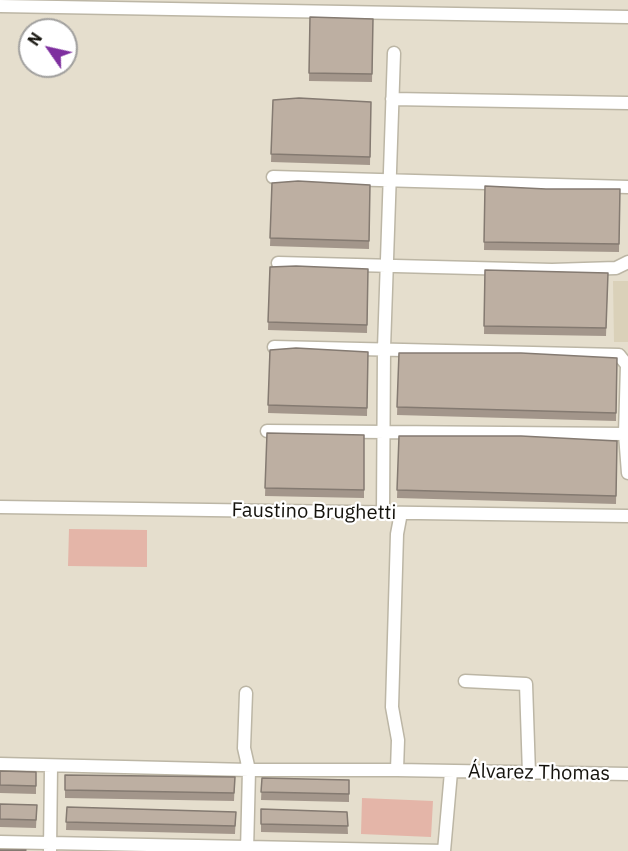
<!DOCTYPE html>
<meta charset="utf-8">
<style>
body{margin:0}
#map{position:relative;width:628px;height:851px;overflow:hidden;background:#e5decd;font-family:"IBM Plex Sans",sans-serif}
canvas{display:block}
.north{position:absolute;left:18px;top:18px;width:60px;height:60px;box-sizing:border-box;background:#fff;border:2px solid #a1a09e;border-radius:50%;rotate:304deg;font-size:16px;font-weight:700;line-height:24px;text-align:center;color:#14120c}
.north::after{content:'';display:block;margin:auto;width:21px;height:27px;background:#7e2f9f;clip-path:polygon(50% 0,100% 100%,50% 72%,0 100%)}
</style>
<div id="map">
<canvas width="628" height="851"></canvas>
<div class="north">N</div>
</div>
<script>
const c = document.querySelector('canvas').getContext('2d');
c.lineJoin = 'round';
function paint(path, color) { c.fillStyle = color; c.fill(path, 'evenodd'); }
function stroke(path, color, width, dash) { c.strokeStyle = color; c.lineWidth = width; c.lineCap = dash ? 'butt' : 'round'; c.setLineDash(dash || []); c.stroke(path); }
function label(font, color, halo, rows, align = 'center') {
  c.font = font + ' "IBM Plex Sans",sans-serif'; c.lineWidth = 4.5; c.setLineDash([]); c.textBaseline = 'middle'; c.strokeStyle = halo; c.fillStyle = color; for (const [text, x, y, turn = 0] of rows) {
    c.save(); c.translate(x, y); c.rotate((+turn || 0) * Math.PI / 180); c.textAlign = isNaN(turn) ? turn : align; if (halo) c.strokeText(text, 0, 0); c.fillText(text, 0, 0); c.restore();
  }
}
const built = new Path2D(`
 M613 281H628V342H614Z`);
const green = new Path2D(`
 M69 529 147 530V567L68 566Z
 M362 798 433 801 431 837 361 834Z`);
const minor = new Path2D(`
 M0 6 628 17
 M392 99 628 103
 M273 177 628 187
 M278 263 552 270 616 268 628 262
 M274 347 619 355 627 365 625 434 628 473
 M267 431 625 434
 M0 507 628 516
 M383 513 384 348 394 53
 M465 681 526 684 529 774
 M246 693 244 748 249 770 247 851
 M0 764 249 770H397L628 774
 M397 770 398 740 392 707 397 534 401 513
 M0 842 444 851
 M50 851 51 766
 M444 851 451 772`);
const wall = new Path2D(`
 M310 17 373 19 372 82 309 81Z
 M273 100 371 102 370 165 271 162Z
 M272 183 370 185 369 249 270 246Z
 M485 186 546 189H620L619 252 484 250Z
 M270 267 368 269 367 333 268 330Z
 M485 270 608 273 606 336 484 334Z
 M270 350 368 352 367 416 268 413Z
 M399 353 617 358 616 421 397 415Z
 M267 433 364 435V498L265 496Z
 M399 436 617 441 616 504 397 498Z
 M0 771 36 772V794L0 793Z
 M65 775 235 777 234 801 65 798Z
 M262 778 349 780V802L261 800Z
 M0 804 37 805 36 828 0 827Z
 M67 807 236 812 235 834 66 830Z
 M261 809 347 812 348 834 261 832Z`);
const building = new Path2D(`
 M310 17 373 19 372 74 309 73Z
 M299 98 371 102 370 157 271 154 273 100Z
 M298 181 370 185 369 241 270 238 272 183Z
 M485 186 546 189H620L619 244 484 242Z
 M296 266 368 269 367 325 268 322 270 267Z
 M485 270 608 273 606 328 484 326Z
 M296 348 368 352 367 408 268 405 270 350Z
 M399 353H521L617 358 616 413 397 407Z
 M267 433 364 435V490L265 488Z
 M399 436H521L617 441 616 496 397 490Z
 M0 771 36 772V786L0 785Z
 M65 775 235 777 234 793 65 790Z
 M262 778 349 780V794L261 792Z
 M0 804 37 805 36 820 0 819Z
 M67 807 236 812 235 826 66 822Z
 M261 809 347 812 348 826 261 824Z
 M0 850H26L25 851H0Z`);
const streetNames = [
 ["Faustino Brughetti",314,512,1],
 ["Álvarez Thomas",539,773,1]
];
paint(built, '#dad1b9');
paint(green, '#e4b5a8');
stroke(minor, '#bcb6a5', 15);
stroke(minor, '#fff', 12);
paint(wall, '#a3968b');
paint(building, '#bdafa2');
stroke(building, '#847a71', 1.5);
label('20px', '#14120c', '#fff', streetNames);
</script>
